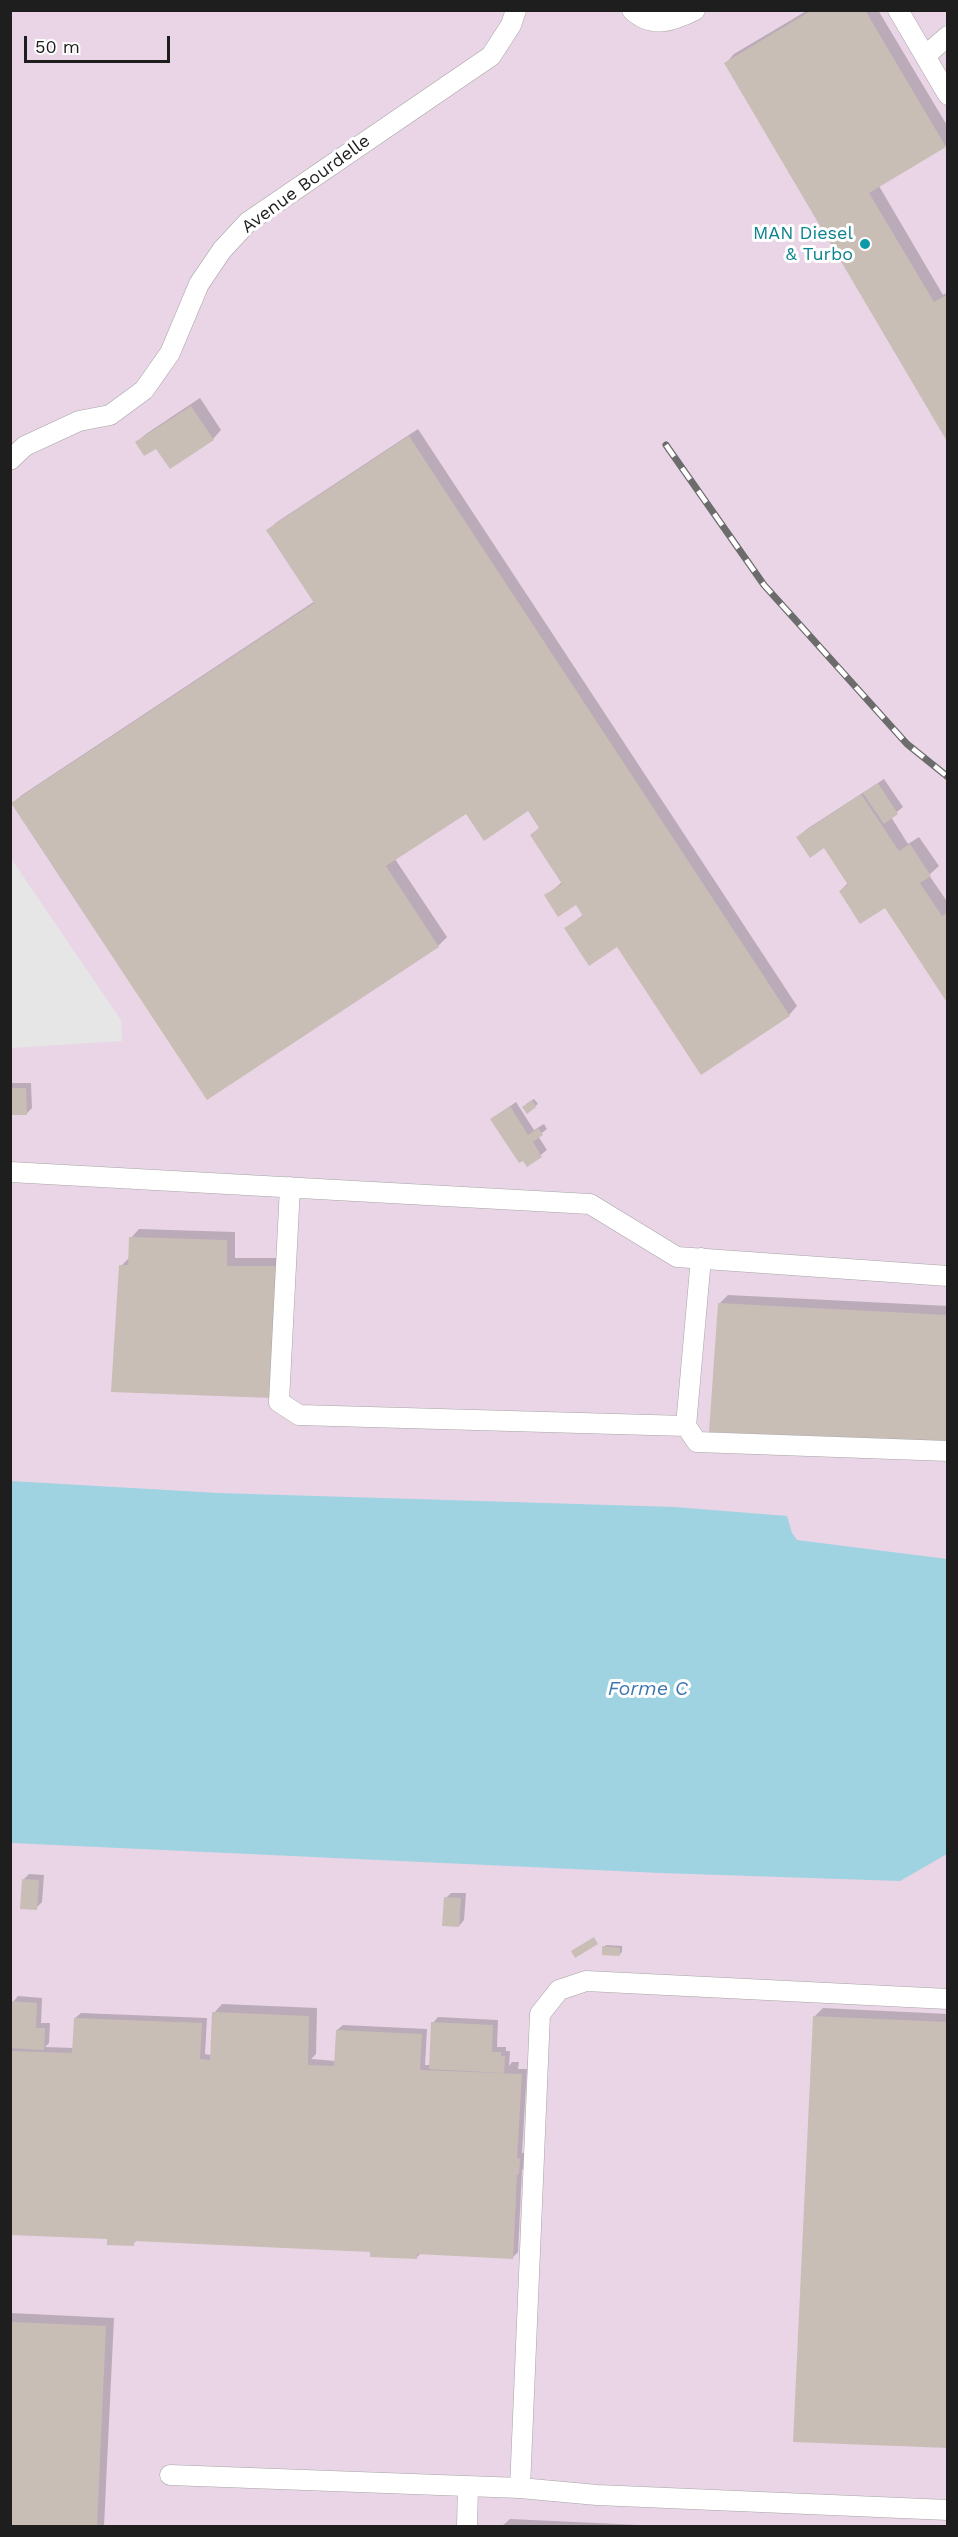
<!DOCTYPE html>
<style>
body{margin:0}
#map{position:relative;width:958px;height:2537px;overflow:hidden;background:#f0ece3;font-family:"Work Sans",sans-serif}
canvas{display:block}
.frame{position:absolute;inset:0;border:12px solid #1e1e1e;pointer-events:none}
.scale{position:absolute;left:24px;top:36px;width:146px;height:27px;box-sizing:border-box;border:3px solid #1e1e1e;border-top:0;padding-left:8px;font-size:18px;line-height:21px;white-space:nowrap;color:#1e1e1e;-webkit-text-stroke:4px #fff;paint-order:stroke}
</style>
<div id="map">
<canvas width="958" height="2537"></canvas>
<div class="frame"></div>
<div class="scale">50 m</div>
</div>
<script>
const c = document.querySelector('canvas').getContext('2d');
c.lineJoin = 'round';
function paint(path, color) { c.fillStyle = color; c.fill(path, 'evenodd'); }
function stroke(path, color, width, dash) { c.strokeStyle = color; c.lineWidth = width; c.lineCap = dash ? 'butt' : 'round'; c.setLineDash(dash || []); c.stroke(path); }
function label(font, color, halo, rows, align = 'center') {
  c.font = font + ' "Work Sans",sans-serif'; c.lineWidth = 6; c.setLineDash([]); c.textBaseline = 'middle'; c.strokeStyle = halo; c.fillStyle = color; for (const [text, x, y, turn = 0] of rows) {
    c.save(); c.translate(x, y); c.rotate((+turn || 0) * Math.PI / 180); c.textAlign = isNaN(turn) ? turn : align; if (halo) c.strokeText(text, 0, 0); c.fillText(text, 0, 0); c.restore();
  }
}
const industrial = new Path2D(`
 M11 11H947V2526H11Z`);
const parking = new Path2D(`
 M10 857 121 1020 122 1041 11 1048Z`);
const water = new Path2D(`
 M10 1481 219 1493 675 1507 787 1516 792 1533 797 1540 947 1559V1854L900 1881 660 1873 11 1843Z`);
const shadow = new Path2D(`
 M808 10H878L948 127V144L945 146 879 186 943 295 948 292V440L726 63 734 54Z
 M200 398 221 430 213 439 156 447 137 442 146 434Z
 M418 429 797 1006 789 1015 618 945 566 928 584 914 577 903 546 896 562 882 532 835 540 827 529 809 467 812 395 859 447 937 438 946 13 803 22 795 315 601 268 530 277 522Z
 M884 779 903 807 891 817 908 844 919 837 939 866 929 875 948 903V1001L885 906 840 891 848 883 824 846 798 837 807 829Z
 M10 1083H31L32 1108 26 1114H10Z
 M534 1099 538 1104 535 1106 526 1104Z
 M516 1102 534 1130 544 1124 547 1129 538 1136 547 1150 528 1165 492 1119Z
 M139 1229 235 1232V1258H289L280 1388 121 1266 130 1257 131 1238Z
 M728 1295 948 1306V1439L720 1303Z
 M29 1874 44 1875 42 1902 36 1908 23 1880Z
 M451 1893H466L464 1920 459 1926 446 1898Z
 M606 1945 622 1946V1952L619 1955 604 1947Z
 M18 1996 42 1998 41 2023H50L49 2043 45 2047 74 2048 75 2018 81 2013 207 2018 205 2054 211 2055 214 2013 222 2004 317 2008 316 2054 311 2059 336 2061 337 2030 343 2025 427 2029 425 2065H431L433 2023 438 2017 498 2020 497 2047H506V2051H510L509 2066 512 2062H519L518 2069H527L522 2153H525L524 2167 522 2170 518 2252 513 2257 421 2253 416 2258 371 2251 138 2239 133 2244 109 2238 10 2233V2021L13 2002Z
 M823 2008 948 2014V2447L814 2017Z
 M10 2313 114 2318 104 2526H10Z
 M510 2519 661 2526H502Z`);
const building = new Path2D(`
 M812 10H865L946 147 869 193 934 302 948 294V443L724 63Z
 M191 406 214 440 170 469 156 449 144 456 135 442Z
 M409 436 790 1016 701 1075 617 947 589 966 564 928 583 916 576 905 558 917 544 895 562 884 530 835 539 828 528 811 484 841 466 814 386 866 439 947 207 1100 11 803 314 603 266 530Z
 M878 783 898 814 884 824 863 793Z
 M861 794 899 851 910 844 931 876 920 883 942 916 948 912V1004L885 908 860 924 839 891 848 885 824 848 810 858 796 837Z
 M10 1088H26L27 1115H10Z
 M532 1100 536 1107 527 1114 522 1107Z
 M510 1106 528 1135 538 1128 543 1135 533 1142 542 1157 527 1167 523 1161 519 1163 490 1119Z
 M129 1237 227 1240V1266H281L272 1398 111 1392 119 1265H128Z
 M718 1303 948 1315V1441L709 1432Z
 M22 1879 39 1880 37 1910 20 1909Z
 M444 1897 461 1898 459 1927 442 1926Z
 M594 1937 598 1944 575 1958 571 1951Z
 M602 1946 620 1948V1956L602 1955Z
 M11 2001 37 2003 36 2028H45L44 2050 10 2048Z
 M212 2012 309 2016 308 2065 334 2066 336 2030 422 2034 420 2070 522 2074 517 2158 520 2159 519 2174 517 2175 513 2259 417 2254V2259L370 2257V2252L134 2241V2246L107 2245V2239L10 2235V2051L72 2053 74 2018 202 2023 200 2059 210 2060Z
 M813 2016 948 2022V2448L793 2442Z
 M431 2022 493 2025 492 2052H501V2056H505L504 2073 429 2069Z
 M10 2322 106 2326 97 2526H10Z`);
const minor = new Path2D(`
 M632 10C652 29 673 21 695 10
 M898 10 948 95
 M925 56 948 36
 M10 460 25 446 79 421 110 415 144 390 170 353 199 284 222 250 248 222 491 56 511 25 516 10
 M10 1172 590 1204 677 1257 948 1276
 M290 1187 279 1402 299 1415 686 1426
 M701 1258 686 1426 697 1442 948 1451
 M170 2475 520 2488 597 2495 948 2510
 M520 2488 540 2014 559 1990 586 1981 948 1999
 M467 2526 468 2487`);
const rail = new Path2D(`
 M666 445 764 585 907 744 948 777`);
const markers = [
 [865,244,6,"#0f9aa8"]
];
const streetNames = [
 ["Avenue Bourdelle",306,184,-36]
];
const cultureNames = [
 ["MAN Diesel",853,234],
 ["& Turbo",853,255]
];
const waterNames = [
 ["Forme C",648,1689]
];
paint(industrial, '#ead5e6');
paint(parking, '#e6e6e6');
paint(water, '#9fd3e2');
paint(shadow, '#0003');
paint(building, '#c9beb6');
stroke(minor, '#a5a5a5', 21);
stroke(minor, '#fff', 20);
stroke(rail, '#6c6c6c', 7);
stroke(rail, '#fff', 4.5, [14]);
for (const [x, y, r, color] of markers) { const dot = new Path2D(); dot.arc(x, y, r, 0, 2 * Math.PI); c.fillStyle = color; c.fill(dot); stroke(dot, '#fff', 2); }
label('18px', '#1e1e1e', '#fff', streetNames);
label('18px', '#0d838f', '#fff', cultureNames, 'right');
label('italic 20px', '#3f78af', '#fff', waterNames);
</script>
